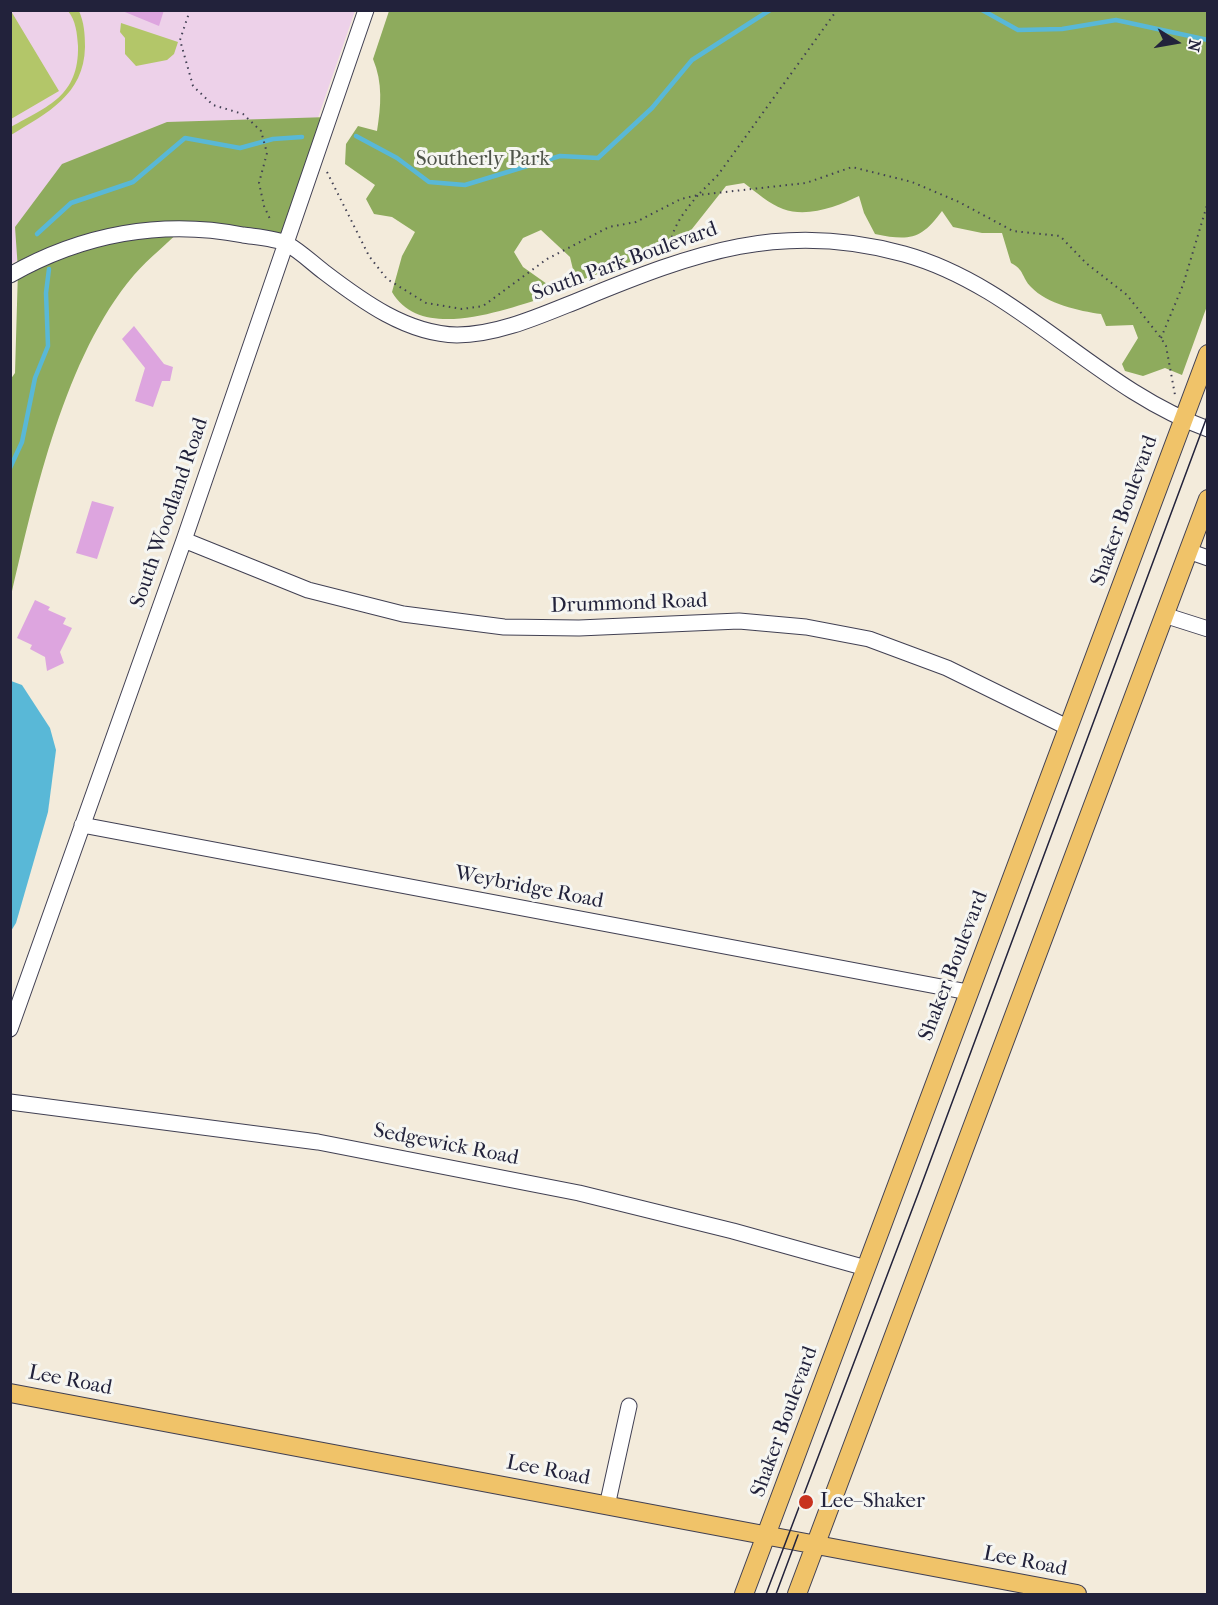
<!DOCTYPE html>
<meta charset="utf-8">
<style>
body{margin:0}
#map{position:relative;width:1218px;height:1605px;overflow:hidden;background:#f3ebdb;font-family:"IM FELL French Canon",serif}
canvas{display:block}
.frame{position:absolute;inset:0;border:12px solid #22223b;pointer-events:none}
.north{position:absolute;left:1146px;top:12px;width:60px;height:60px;-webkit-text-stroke:4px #f6f6f2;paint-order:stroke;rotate:101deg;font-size:16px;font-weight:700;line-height:24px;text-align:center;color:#22223b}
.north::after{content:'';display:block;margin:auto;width:21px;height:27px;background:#22223b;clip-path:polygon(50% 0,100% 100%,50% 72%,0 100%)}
</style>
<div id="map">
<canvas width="1218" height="1605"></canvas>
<div class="frame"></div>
<div class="north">N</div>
</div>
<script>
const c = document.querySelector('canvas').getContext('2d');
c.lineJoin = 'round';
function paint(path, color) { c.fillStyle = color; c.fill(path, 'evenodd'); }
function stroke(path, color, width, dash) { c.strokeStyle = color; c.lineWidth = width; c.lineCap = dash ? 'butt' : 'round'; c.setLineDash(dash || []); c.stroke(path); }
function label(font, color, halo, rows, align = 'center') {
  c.font = font + ' "IM FELL French Canon",serif'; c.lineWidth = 6; c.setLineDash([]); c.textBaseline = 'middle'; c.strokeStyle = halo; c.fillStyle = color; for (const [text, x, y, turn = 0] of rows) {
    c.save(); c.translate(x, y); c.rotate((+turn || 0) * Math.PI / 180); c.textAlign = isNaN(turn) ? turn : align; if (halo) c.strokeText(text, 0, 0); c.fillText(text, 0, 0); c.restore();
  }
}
const built = new Path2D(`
 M11 11H355L284 216 24 256 11 264Z`);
const green = new Path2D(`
 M11 11 59 91 11 119 10 11Z
 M68 11H79C84 22 85 34 85 47 84 95 47 113 11 135V127C48 106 79 96 78 46 77 33 76 21 68 11Z
 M121 23 178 42 174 54 167 60 136 66 125 54V38L120 32Z`);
const forest = new Path2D(`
 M389 11H1207V306L1182 375 1165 368 1143 376 1125 371 1122 364 1138 338 1133 325 1106 326 1101 314C1079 311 1047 304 1031 287 1022 278 1024 269 1011 263L1002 233H982L953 227 942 211C921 240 909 241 875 234L864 213 859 196C838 206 808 218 783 209 769 204 756 192 744 183L726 186 688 234 673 246 576 282 570 257 541 230 523 238 514 252 523 267 547 284 546 297C503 310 421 342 392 292L402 256 415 232 392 217 374 214 366 199 375 185 345 164 346 144 358 126 377 131C381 106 383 83 373 59Z
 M329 117 286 243 184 227C168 243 149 258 134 275 65 356 35 493 11 596L10 380 15 373 18 270 15 227 62 164 167 122Z`);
const water = new Path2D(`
 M11 681 22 685 50 728 56 750 48 812 16 923 11 931Z`);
const stream = new Path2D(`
 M982 10 1018 30 1062 29 1116 20 1208 40
 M356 136 397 158 429 182 465 185 560 156 598 158 652 108 692 60 770 10
 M37 234 71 203 133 182 185 138 240 148 273 139 302 137
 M10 468 22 442 35 378 48 346 46 293 49 269`);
const building = new Path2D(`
 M120 10H164L159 26Z
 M134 326 164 364 173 367 170 381H162L153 407 135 401 145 368 122 339Z
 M92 501 114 507 97 559 76 553Z
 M35 600 50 607 48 610 66 618 63 624 72 628 60 652 64 663 47 671 45 657 30 649 32 645 17 638Z`);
const path = new Path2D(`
 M190 10 180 40 193 86 213 105 243 114 261 131 267 153 259 183 264 206 270 219
 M327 172 369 256 387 279 426 303 462 309 483 306 547 259 609 227 636 222 681 199 698 195 718 175 837 10
 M670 249C671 227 685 211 698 195L806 183 852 167 912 182 959 202 1013 231 1060 236 1086 263 1127 295 1161 338 1166 346 1175 395
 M1161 338 1183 285 1208 202`);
const minor = new Path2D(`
 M10 275C82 234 162 219 243 235 256 237 275 238 287 244 300 251 312 263 324 272 362 301 407 334 457 335 499 335 544 314 582 299 694 253 782 220 904 254 1019 286 1095 388 1208 429
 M184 540 308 590 403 614 504 627 579 628 739 621 806 627 869 639 947 668 1069 728
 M1188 551 1208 558
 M1164 615 1208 629
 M82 825 968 992
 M10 1029 184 540 366 10
 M10 1102 318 1142 579 1193 733 1231 866 1268
 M607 1506 629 1406`);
const major = new Path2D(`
 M10 1393 1077 1594
 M744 1594 1208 354
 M797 1594 1208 499`);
const tram = new Path2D(`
 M766 1594 918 1194 1208 414
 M776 1594 798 1535`);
const markers = [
 [806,1502,8,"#c8321e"]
];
const parkNames = [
 ["Southerly Park",483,160]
];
const streetNames = [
 ["South Park Boulevard",625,262,-20],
 ["Shaker Boulevard",1125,511,-70],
 ["South Woodland Road",170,513,-71],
 ["Drummond Road",629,604,-2],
 ["Weybridge Road",529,888,11],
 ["Shaker Boulevard",954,966,-69],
 ["Sedgewick Road",446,1145,11],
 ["Lee Road",70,1381,11],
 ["Shaker Boulevard",785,1422,-70],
 ["Lee Road",548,1471,11],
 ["Lee Road",1025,1562,11]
];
const poiNames = [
 ["Lee–Shaker",820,1502]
];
paint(built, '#edd1e9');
paint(green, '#b3c669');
paint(forest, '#8eab5d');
paint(water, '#59b8d7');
stroke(stream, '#59b8d7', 4.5);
paint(building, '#dda5df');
stroke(minor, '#414053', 17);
stroke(major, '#414053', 20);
stroke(path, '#414053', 2, [1.5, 4.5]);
stroke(minor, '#fff', 15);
stroke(major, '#f0c369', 18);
stroke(tram, '#22223b', 1.5);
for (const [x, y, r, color] of markers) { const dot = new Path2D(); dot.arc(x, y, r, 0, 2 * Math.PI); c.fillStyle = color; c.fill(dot); stroke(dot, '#f6f6f2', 2); }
label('21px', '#4e5349', '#f6f6f2', parkNames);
label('21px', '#22223b', '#f6f6f2', streetNames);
label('21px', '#22223b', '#f6f6f2', poiNames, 'left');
</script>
